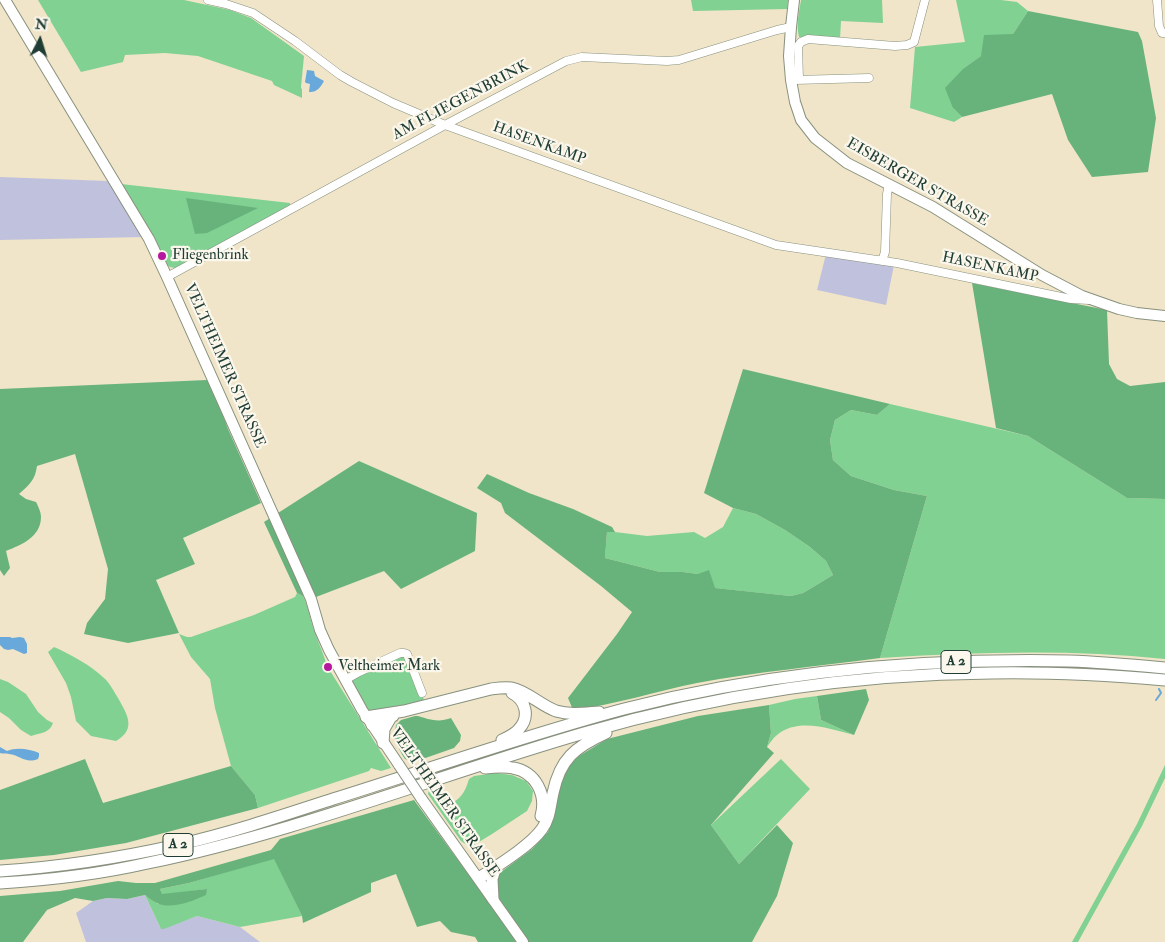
<!DOCTYPE html>
<style>
body{margin:0}
#map{position:relative;width:1165px;height:942px;overflow:hidden;background:#f0e5c8;font-family:"IM FELL Double Pica",serif}
canvas{display:block}
.north{position:absolute;left:15px;top:15px;width:50px;height:50px;-webkit-text-stroke:4px #fbf7ec;paint-order:stroke;rotate:5deg;font-size:14px;font-weight:700;line-height:20px;text-align:center;color:#1f3d34}
.north::after{content:'';display:block;margin:auto;width:18px;height:22px;background:#1f3d34;clip-path:polygon(50% 0,100% 100%,50% 72%,0 100%)}
</style>
<div id="map">
<canvas width="1165" height="942"></canvas>
<div class="north">N</div>
</div>
<script>
const c = document.querySelector('canvas').getContext('2d');
c.lineJoin = 'round';
function paint(path, color) { c.fillStyle = color; c.fill(path, 'evenodd'); }
function stroke(path, color, width, dash) { c.strokeStyle = color; c.lineWidth = width; c.lineCap = dash ? 'butt' : 'round'; c.setLineDash(dash || []); c.stroke(path); }
function label(font, color, halo, rows, align = 'center') {
  c.font = font + ' "IM FELL Double Pica",serif'; c.lineWidth = 4.5; c.setLineDash([]); c.textBaseline = 'middle'; c.strokeStyle = halo; c.fillStyle = color; for (const [text, x, y, turn = 0] of rows) {
    c.save(); c.translate(x, y); c.rotate((+turn || 0) * Math.PI / 180); c.textAlign = isNaN(turn) ? turn : align; if (halo) c.strokeText(text, 0, 0); c.fillText(text, 0, 0); c.restore();
  }
}
const industrial = new Path2D(`
 M0 177 108 181 116 180 145 237 0 240Z
 M826 254 894 265 886 305 817 290Z
 M145 895 160 927 162 929 197 916 240 927 260 942H86L76 913 93 901 107 898 127 899Z`);
const green = new Path2D(`
 M38 0H184L230 10 251 18 304 56 301 87 302 90V98L274 85 272 81 198 56 165 53 125 55 123 62 81 72Z
 M691 0H788L787 9 693 11Z
 M801 0H882L883 23 841 21 840 39 799 37C796 24 799 13 801 0Z
 M956 0H1001L1017 2 1028 11 1013 34 964 68 953 108 962 117 954 122 910 108 915 47 965 42Z
 M121 184 290 203V206L175 268 170 267 166 264 153 238Z
 M890 404 1028 436 1127 498 1165 499V659C1070 649 975 652 880 658L927 496 894 490 851 476 833 460 830 440 835 420 851 410 877 415Z
 M733 508 756 514 785 530 810 547 826 561 833 575 803 593 791 596 714 588 698 574 683 572H660L605 558 607 531 647 536 694 532 705 538 723 527Z
 M297 593 303 596C309 608 310 620 315 633 319 644 324 655 327 666L391 768 381 771 371 768 369 771 258 808 255 795 231 766 215 708 210 679 191 657 179 634 187 637H191L254 615 295 597Z
 M54 647C72 655 90 665 104 678 110 683 114 692 118 698 127 714 137 729 116 741L91 736 76 721 71 697 66 683 48 652Z
 M397 656H403L405 658 425 702 370 711 367 709 351 681 353 677Z
 M0 679 8 682 26 694 38 712 47 720 53 723C50 733 40 733 31 736L21 730 9 718 0 712Z
 M817 696 821 720 854 735C831 729 798 717 777 735 773 738 770 743 767 747L771 733 769 705 795 699Z
 M781 759 810 789 739 864 711 825Z
 M1165 765V778L1142 826 1078 942H1072L1137 824Z
 M496 773 512 775 526 781 533 791 532 801 527 811 492 834 474 845H467L461 841 428 794 429 790 437 788 451 803C462 799 466 789 469 779L474 776Z
 M274 858 302 916 240 927 197 916 164 929H161L145 895 158 904 207 889 162 895 160 889 189 883Z`);
const forest = new Path2D(`
 M1028 11 1138 32 1142 41 1156 118 1148 172 1092 177 1068 140 1052 94 962 117 953 108 945 88 964 68 981 56 984 35 1013 34Z
 M186 198 258 208 207 233 195 234Z
 M972 283 1107 310 1109 364 1117 379 1130 386 1165 382V499L1127 498 1028 436 996 428Z
 M743 369 890 404 877 415 851 410 835 420 830 440 833 460 851 476 894 490 927 496 880 658C819 666 757 672 697 683 656 691 615 705 573 710L568 698 617 634 632 612 601 586 505 513 501 503 477 488 487 474 529 493 573 509 612 527 615 532H607L605 558 660 572H683L698 574 709 570 715 588 791 596 803 593 833 575 826 561 810 547 785 530 756 514 733 508 704 493Z
 M207 380 211 383 228 429 261 503 183 538 195 564 156 580 179 633 128 643 84 634 87 623 105 599 108 569 75 454 37 466C35 480 30 484 19 494L26 499 36 502C38 506 41 512 41 517 41 537 21 545 6 551L10 568 4 576 0 570V389Z
 M359 461 477 513 475 551 401 589 384 571 316 597 303 596 297 593 264 522Z
 M866 689 869 700 854 735 821 720 817 696Z
 M769 705 771 733 767 747 774 753 711 825 739 864 777 825 793 843 777 896 752 942H478L475 937 451 932 440 921 417 927 396 874 371 883V892L303 923 302 916 274 859 189 883 160 889 162 894 207 889 206 895C193 901 173 909 159 904 154 902 149 898 145 895L127 899 107 898 93 901 75 898 47 910 23 942H0V896L60 891 118 881 136 883H155L271 850 280 839 414 800 482 893 497 882V876L501 872 532 849 548 832 555 813 559 784 568 766 579 756 607 739 698 716Z
 M415 716C421 716 423 718 428 719 436 721 443 721 451 718L461 735 460 741 454 748 414 762 405 759C397 746 393 740 396 725L401 720Z
 M85 759 103 803 231 766 255 795 258 808 126 843 54 855 0 860V790Z`);
const water = new Path2D(`
 M307 70 314 71 315 76 324 81C321 87 316 93 309 92L310 84 306 83 305 82Z
 M0 637H10L12 638 20 637 24 638 27 644V653L24 654 13 649 8 650 4 649 0 645Z
 M0 747 7 751C16 747 30 749 39 753V756L38 759C25 764 20 755 9 754 6 753 3 754 0 753Z`);
const stream = new Path2D(`
 M1156 700 1161 693 1159 689`);
const minor = new Path2D(`
 M208 0 226 4 253 13 295 41 340 75 352 82 393 103 445 125 776 245 897 263 1071 299 1089 300
 M1157 0 1159 26 1162 33H1165
 M799 79 798 46 801 42 808 39 895 46 907 45 914 42 925 0
 M795 80 869 78
 M882 261 885 252 887 194 889 184
 M167 277 445 125 566 61 582 57 667 61 679 60 777 30 791 27
 M345 680 359 672 400 653H404L407 654 422 693`);
const major = new Path2D(`
 M5 0 149 239 167 277 311 599 320 630 329 650 362 710 399 765
 M794 0 791 27 789 56 791 80 795 102 801 120 815 138 847 163 933 207 1042 275 1082 296 1119 309 1137 313 1165 316
 M421 798 523 942`);
const highway = new Path2D(`
 M366 717 404 711 491 689C498 688 504 687 511 688 527 691 540 705 556 711 570 715 584 713 599 712
 M372 725 393 716
 M502 740C508 737 514 735 519 729 530 717 526 700 512 693
 M383 743 384 729 391 717
 M485 768C494 767 504 766 513 768 536 772 547 795 541 816
 M0 871C60 867 119 858 177 845 230 833 281 816 333 799 429 769 526 735 624 709 769 672 920 658 1069 661 1101 662 1133 665 1165 668
 M479 878C497 866 530 846 542 829 550 818 550 806 553 793 560 759 575 747 606 733
 M0 883C50 880 100 874 148 863 297 832 439 775 584 733 715 695 855 674 992 673 1050 672 1107 675 1165 680
 M493 899 492 879 496 866`);
const majorBridge = new Path2D(`
 M399 765 421 798`);
const markers = [
 [162,256,5,"#b5179e"],
 [328,667,5,"#b5179e"]
];
const shields = [
 [956,662,30],
 [178,845,30]
];
const shieldNames = [
 ["A 2",956,662],
 ["A 2",178,845]
];
const streetNames = [
 ["AM FLIEGENBRINK",461,101,-28],
 ["HASENKAMP",539,144,20],
 ["EISBERGER STRASSE",917,183,30],
 ["HASENKAMP",990,268,12],
 ["VELTHEIMER STRASSE",224,366,66],
 ["VELTHEIMER STRASSE",444,803,55]
];
const poiNames = [
 ["Fliegenbrink",172,256],
 ["Veltheimer Mark",338,667]
];
paint(industrial, '#c0c2dd');
paint(green, '#80d192');
paint(forest, '#68b37c');
paint(water, '#69a8db');
stroke(stream, '#69a8db', 2);
stroke(minor, '#88917e', 9);
stroke(major, '#88917e', 12);
stroke(highway, '#88917e', 13);
stroke(minor, '#fff', 8);
stroke(major, '#fff', 10);
stroke(highway, '#fff', 11);
stroke(majorBridge, '#88917e', 12, []);
stroke(majorBridge, '#fff', 10);
for (const [x, y, r, color] of markers) { const dot = new Path2D(); dot.arc(x, y, r, 0, 2 * Math.PI); c.fillStyle = color; c.fill(dot); stroke(dot, '#fbf7ec', 2); }
for (const [x, y, w] of shields) { const box = new Path2D(); box.roundRect(x - w / 2, y - 11.5, w, 23, 4); c.fillStyle = '#fbf7ec'; c.fill(box); stroke(box, '#1f3d34', 1); }
label('bold 14px', '#1f3d34', null, shieldNames);
label('15px', '#1f3d34', '#fbf7ec', streetNames);
label('15px', '#1f3d34', '#fbf7ec', poiNames, 'left');
</script>
